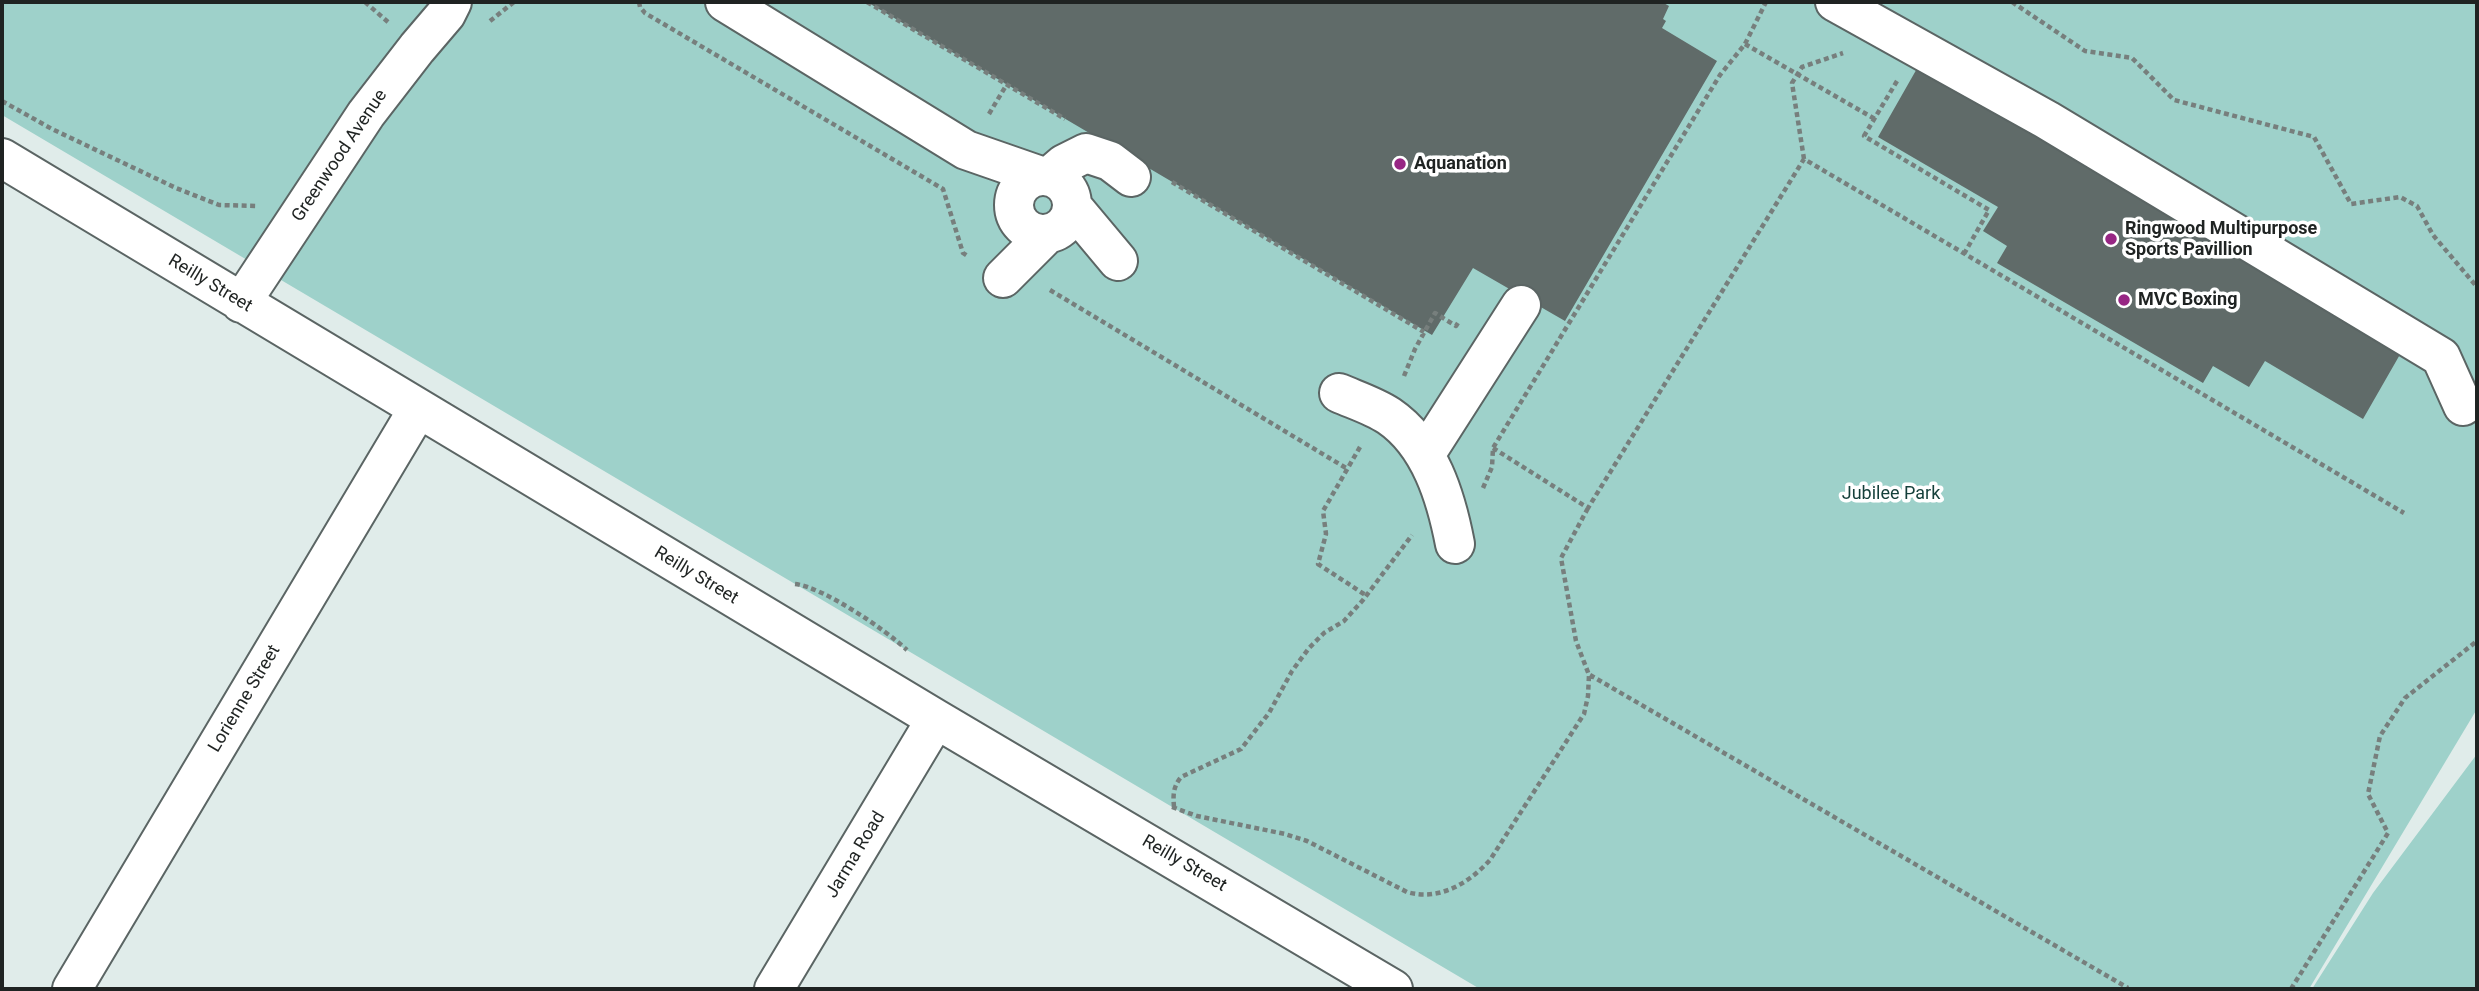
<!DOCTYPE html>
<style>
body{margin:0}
#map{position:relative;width:2479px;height:991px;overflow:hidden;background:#e0ecea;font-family:Roboto,sans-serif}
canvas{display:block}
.frame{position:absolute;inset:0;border:4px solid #1f2322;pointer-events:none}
</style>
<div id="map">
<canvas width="2479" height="991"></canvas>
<div class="frame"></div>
</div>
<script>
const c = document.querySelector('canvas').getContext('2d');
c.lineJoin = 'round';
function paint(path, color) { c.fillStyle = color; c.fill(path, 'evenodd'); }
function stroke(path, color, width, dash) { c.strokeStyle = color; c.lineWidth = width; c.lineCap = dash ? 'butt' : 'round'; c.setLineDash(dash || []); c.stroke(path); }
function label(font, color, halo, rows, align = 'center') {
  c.font = font + ' Roboto,sans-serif'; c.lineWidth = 7; c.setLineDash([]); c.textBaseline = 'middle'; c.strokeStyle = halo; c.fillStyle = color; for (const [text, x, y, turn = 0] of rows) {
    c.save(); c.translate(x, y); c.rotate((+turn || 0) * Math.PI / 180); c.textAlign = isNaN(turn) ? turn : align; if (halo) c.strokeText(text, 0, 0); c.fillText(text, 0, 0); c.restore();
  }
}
const green = new Path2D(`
 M2 2H2477V709L2309 989H1480L2 115Z
 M2477 754V989H2312L2373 893Z`);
const building = new Path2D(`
 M867 2H1662L1669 6 1663 19 1666 21 1662 28 1717 61 1565 321 1473 268 1432 335Z
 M1923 58 2406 344 2363 419 2265 361 2249 387 2213 366 2203 383 1997 263 2007 246 1983 231 1998 207 1878 137Z`);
const path = new Path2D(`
 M365 2 388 22
 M639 2 640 7 645 13 943 189 963 253 969 257
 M867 2 1065 119
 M2012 2 2085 51 2132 58 2174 100 2314 137 2351 204 2400 197 2417 206 2433 235 2477 287
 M490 21 514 2
 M1745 44 1875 119
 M1897 81 1864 136 1989 210 1964 254
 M2 101 52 129 176 188 219 205 257 206
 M989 114 1007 84
 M1804 159 1792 83 1802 67 1843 53
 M1172 182 1424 332
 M1050 290 1346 468
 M1404 376 1415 349 1435 313 1456 326 1458 323
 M1360 447 1323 511 1326 534 1318 564 1367 596
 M1493 448 1588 508 1804 159 2404 513
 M1483 488 1492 467 1493 448 1720 75 1745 44 1766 2
 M795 584C823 587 886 630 907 650
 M1590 675 2128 988
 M1172 807 1197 816 1285 834 1307 841 1407 892C1439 901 1468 884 1490 860L1584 714 1588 696 1589 675 1576 641 1561 558 1588 508
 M1174 807C1173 795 1173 787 1181 777L1241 749 1269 713 1292 671 1309 648 1324 633 1344 621 1363 600 1412 535
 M2291 989 2388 833 2368 794 2380 736 2405 698 2477 641`);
const minor = new Path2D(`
 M725 2 966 150 1038 175
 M1835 2 2047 120 2441 357 2463 406
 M2 158 936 719 1393 989
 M1014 205a29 29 0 1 1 58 0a29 29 0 1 1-58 0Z
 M1050 176 1064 164 1086 153 1110 161 1131 177
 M1072 206 1118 261
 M1003 278 1047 234
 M241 303 366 114 417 48 446 14 452 2
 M1339 393C1355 400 1374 406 1389 416 1430 444 1446 497 1455 544
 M1425 455 1521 305
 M72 989 418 409
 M774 989 936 719`);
const markers = [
 [1400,164,7,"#972684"],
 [2111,239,7,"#972684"],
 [2124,300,7,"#972684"]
];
const streetNames = [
 ["Greenwood Avenue",340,156,-56],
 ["Reilly Street",210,284,31],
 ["Reilly Street",696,576,31],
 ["Lorienne Street",245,699,-59],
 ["Jarma Road",856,855,-59],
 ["Reilly Street",1184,864,30]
];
const poiNames = [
 ["Aquanation",1414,164],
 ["Ringwood Multipurpose",2125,229],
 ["Sports Pavillion",2125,250],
 ["MVC Boxing",2138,300]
];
const parkNames = [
 ["Jubilee Park",1891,494]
];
paint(green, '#9ed1ca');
paint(building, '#606b69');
stroke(minor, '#5b6564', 42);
stroke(path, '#777f7d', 4.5, [5, 3.5]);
stroke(minor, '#fff', 38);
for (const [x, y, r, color] of markers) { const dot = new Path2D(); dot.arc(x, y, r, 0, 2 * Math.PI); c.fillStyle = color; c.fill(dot); stroke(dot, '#fff', 2.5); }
label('18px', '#1f2322', '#fff', streetNames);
label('bold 18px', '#1f2322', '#fff', poiNames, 'left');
label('18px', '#143f3a', '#fff', parkNames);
</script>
